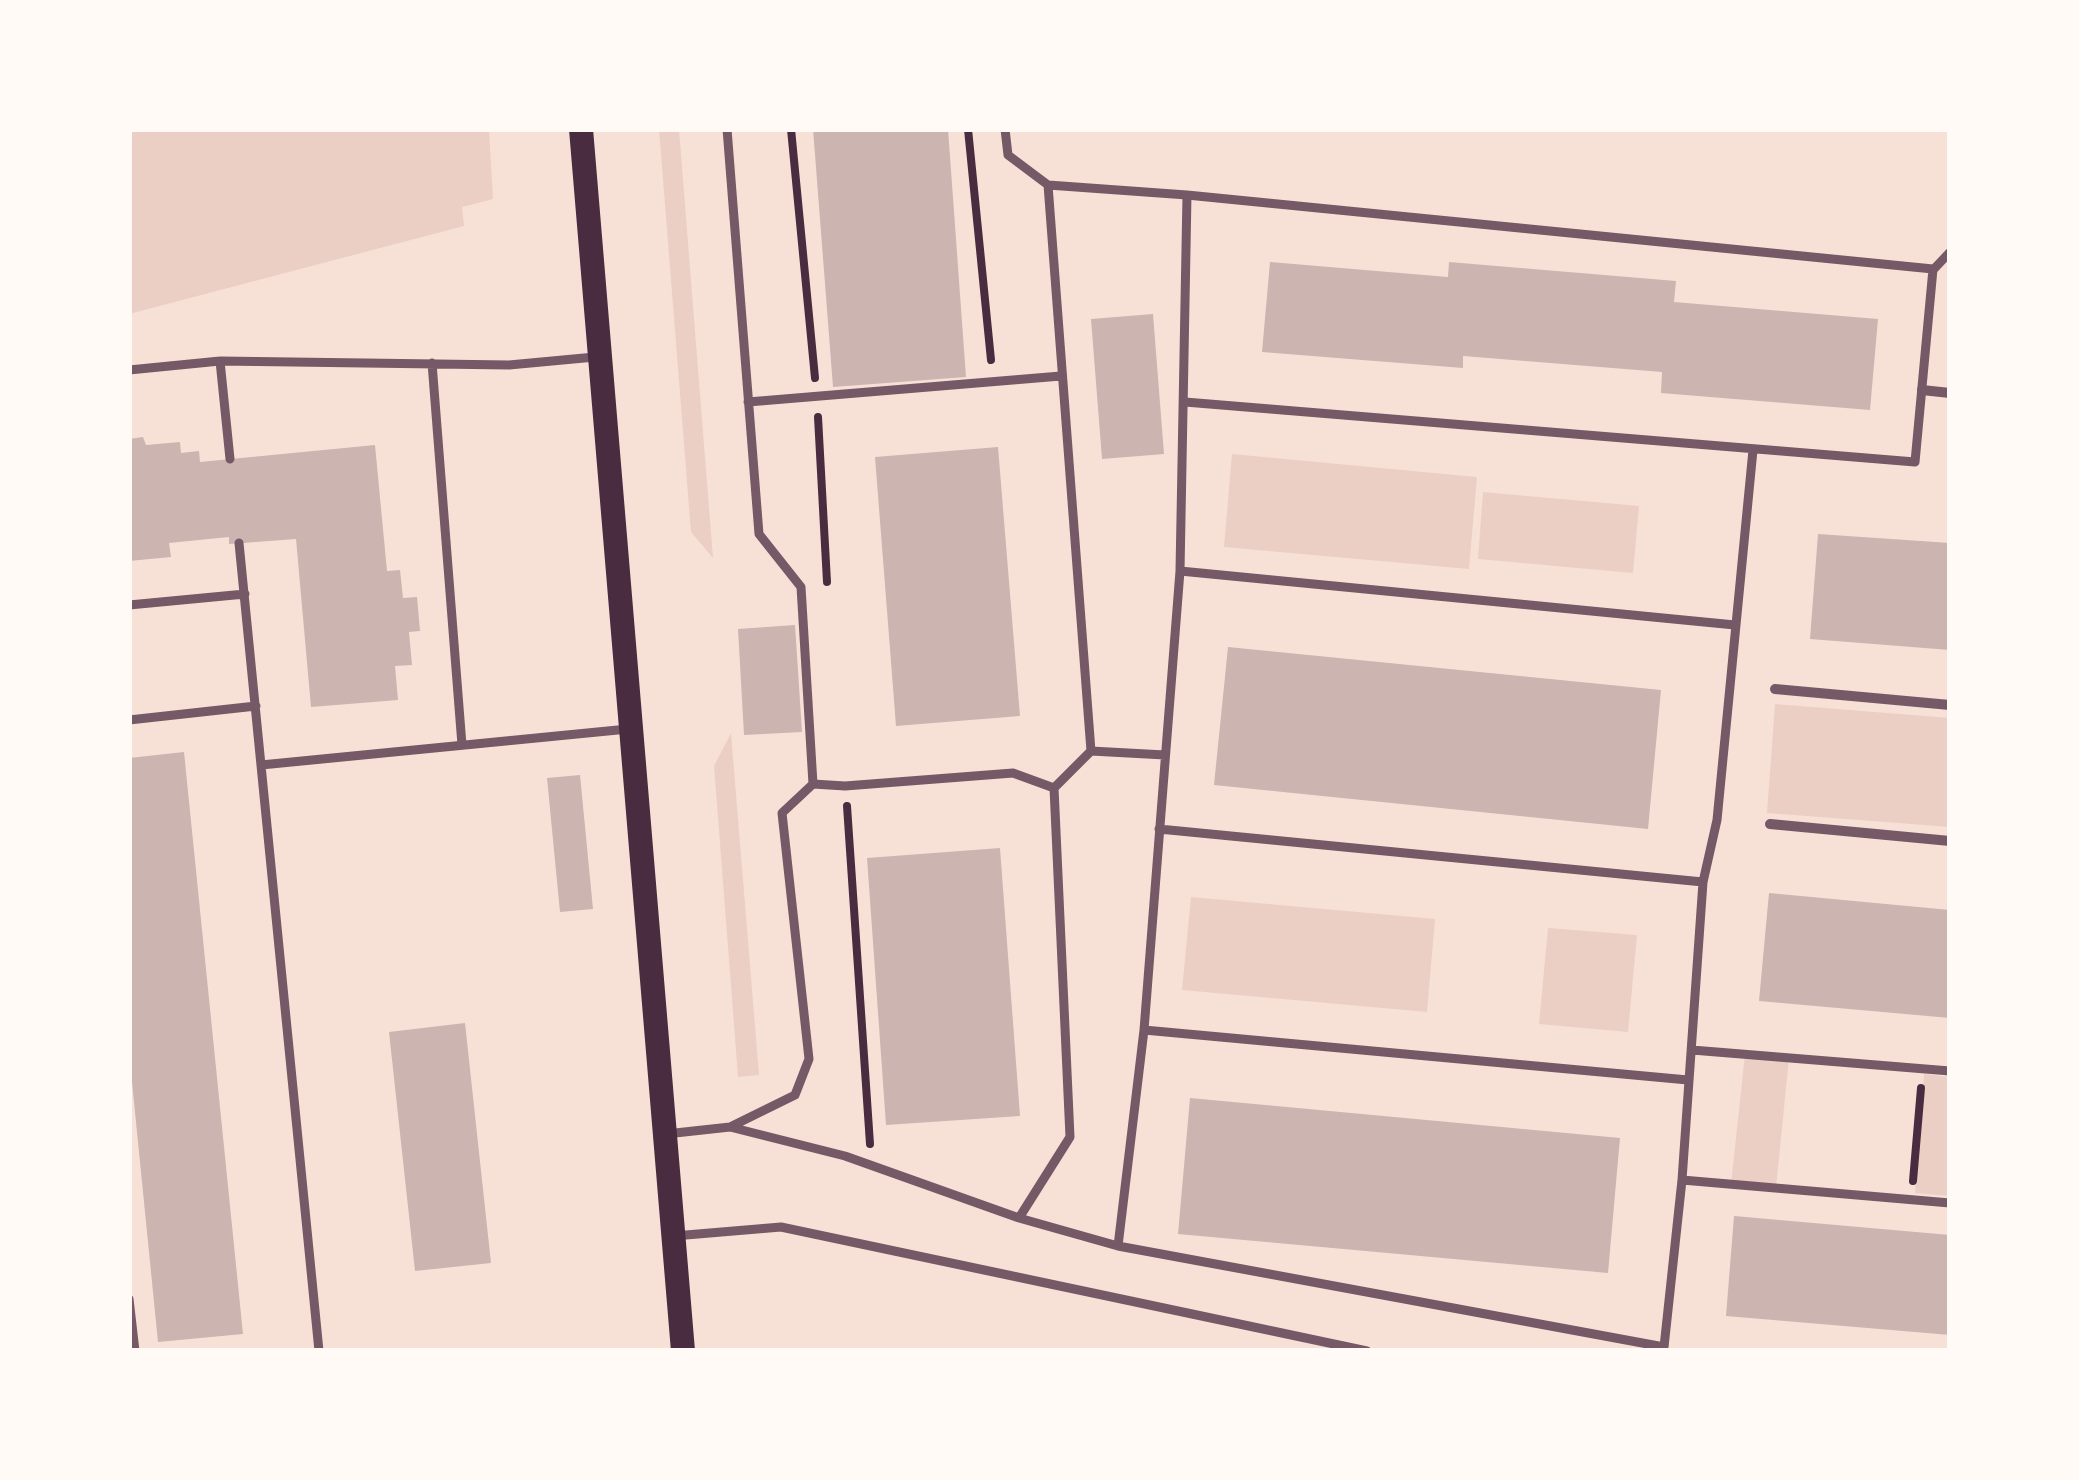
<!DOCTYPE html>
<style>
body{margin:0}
#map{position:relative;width:2079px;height:1480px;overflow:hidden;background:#f7e1d7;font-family:"IBM Plex Sans",sans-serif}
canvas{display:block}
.frame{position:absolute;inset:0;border:132px solid #fffaf5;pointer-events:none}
</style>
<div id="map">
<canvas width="2079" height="1480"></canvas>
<div class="frame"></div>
</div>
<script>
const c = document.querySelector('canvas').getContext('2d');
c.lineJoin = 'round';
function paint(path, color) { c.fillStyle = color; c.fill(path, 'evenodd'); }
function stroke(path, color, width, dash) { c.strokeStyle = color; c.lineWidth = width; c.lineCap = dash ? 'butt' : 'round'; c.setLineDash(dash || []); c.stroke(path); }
const green = new Path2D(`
 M129 129H489L493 199 462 207 464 226 129 314Z
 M659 129H679L713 558 691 532Z
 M1232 454 1477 477 1469 569 1224 547Z
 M1483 492 1639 506 1633 573 1478 559Z
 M1775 704 1950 718V827L1767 813Z
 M731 733 759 1075 738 1077 714 766Z
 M1191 897 1435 919 1427 1012 1182 990Z
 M1548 928 1637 935 1628 1032 1539 1024Z
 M1745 1054 1789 1058 1776 1188 1731 1184Z
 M1924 1074 1950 1077V1196L1915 1193Z`);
const building = new Path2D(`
 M813 129H948L966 377 833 387Z
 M1270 262 1448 277 1449 262 1676 281 1674 302 1878 319 1870 410 1661 393 1662 372 1463 356V368L1262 352Z
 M1153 314 1164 454 1102 459 1091 319Z
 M143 437 146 445 180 442 181 453 199 451 200 462 375 445 387 571 400 570 403 598 417 597 420 631 409 632 412 665 395 666 398 700 311 707 296 539 229 544V537L169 543 171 557 129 561V439Z
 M998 447 1020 716 896 726 875 457Z
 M1818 534 1950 543V650L1810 639Z
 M795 625 802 732 744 735 738 629Z
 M1228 647 1661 690 1648 829 1214 785Z
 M184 752 243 1334 158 1342 129 1052V758Z
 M580 775 593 909 560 912 547 778Z
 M1000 848 1020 1116 886 1125 867 858Z
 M1769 893 1950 910V1018L1759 1001Z
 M465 1023 491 1263 415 1271 389 1032Z
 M1190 1098 1620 1138 1608 1273 1178 1234Z
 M1734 1216 1950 1235V1335L1726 1316Z`);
const path = new Path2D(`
 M791 129 815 378
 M968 129 991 360
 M818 417 827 582
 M847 806 870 1144
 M1913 1181 1921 1088`);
const service = new Path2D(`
 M727 129 759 534 801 587 813 784 782 813 809 1059 795 1095 730 1127
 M1005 129 1008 155 1048 185 1187 195 1933 269 1915 462 1185 402
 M1933 270 1950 252
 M220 361 230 459
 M432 363 462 745
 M129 370 220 361 509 365 595 357
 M748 402 1061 376
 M239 543 319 1351
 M1180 571 1735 625
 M129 605 245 594
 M129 720 256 706
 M1091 751 1165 755
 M261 765 628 729
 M813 784 845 786 1013 773 1054 788
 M1159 829 1703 882
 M1144 1030 1688 1080
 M1692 1050 1950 1071
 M666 1134 730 1127 845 1156 1019 1218 1118 1246 1664 1347 1682 1180 1703 882 1717 820 1753 450
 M1682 1180 1950 1203
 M1019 1218 1070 1137 1054 788 1091 751 1048 185
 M674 1236 781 1227 1367 1351
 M1118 1246 1144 1030 1180 571 1187 195
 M129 1299 135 1351`);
const pedestrian = new Path2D(`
 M1922 390 1950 393
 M1775 689 1950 705
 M1770 824 1950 841`);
const secondary = new Path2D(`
 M581 129 683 1351`);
paint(green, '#ebcfc5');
paint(building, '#ccb4b1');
stroke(path, '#4a2c40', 8);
stroke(service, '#755966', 9);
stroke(pedestrian, '#755966', 10);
stroke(secondary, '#4a2c40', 24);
</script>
